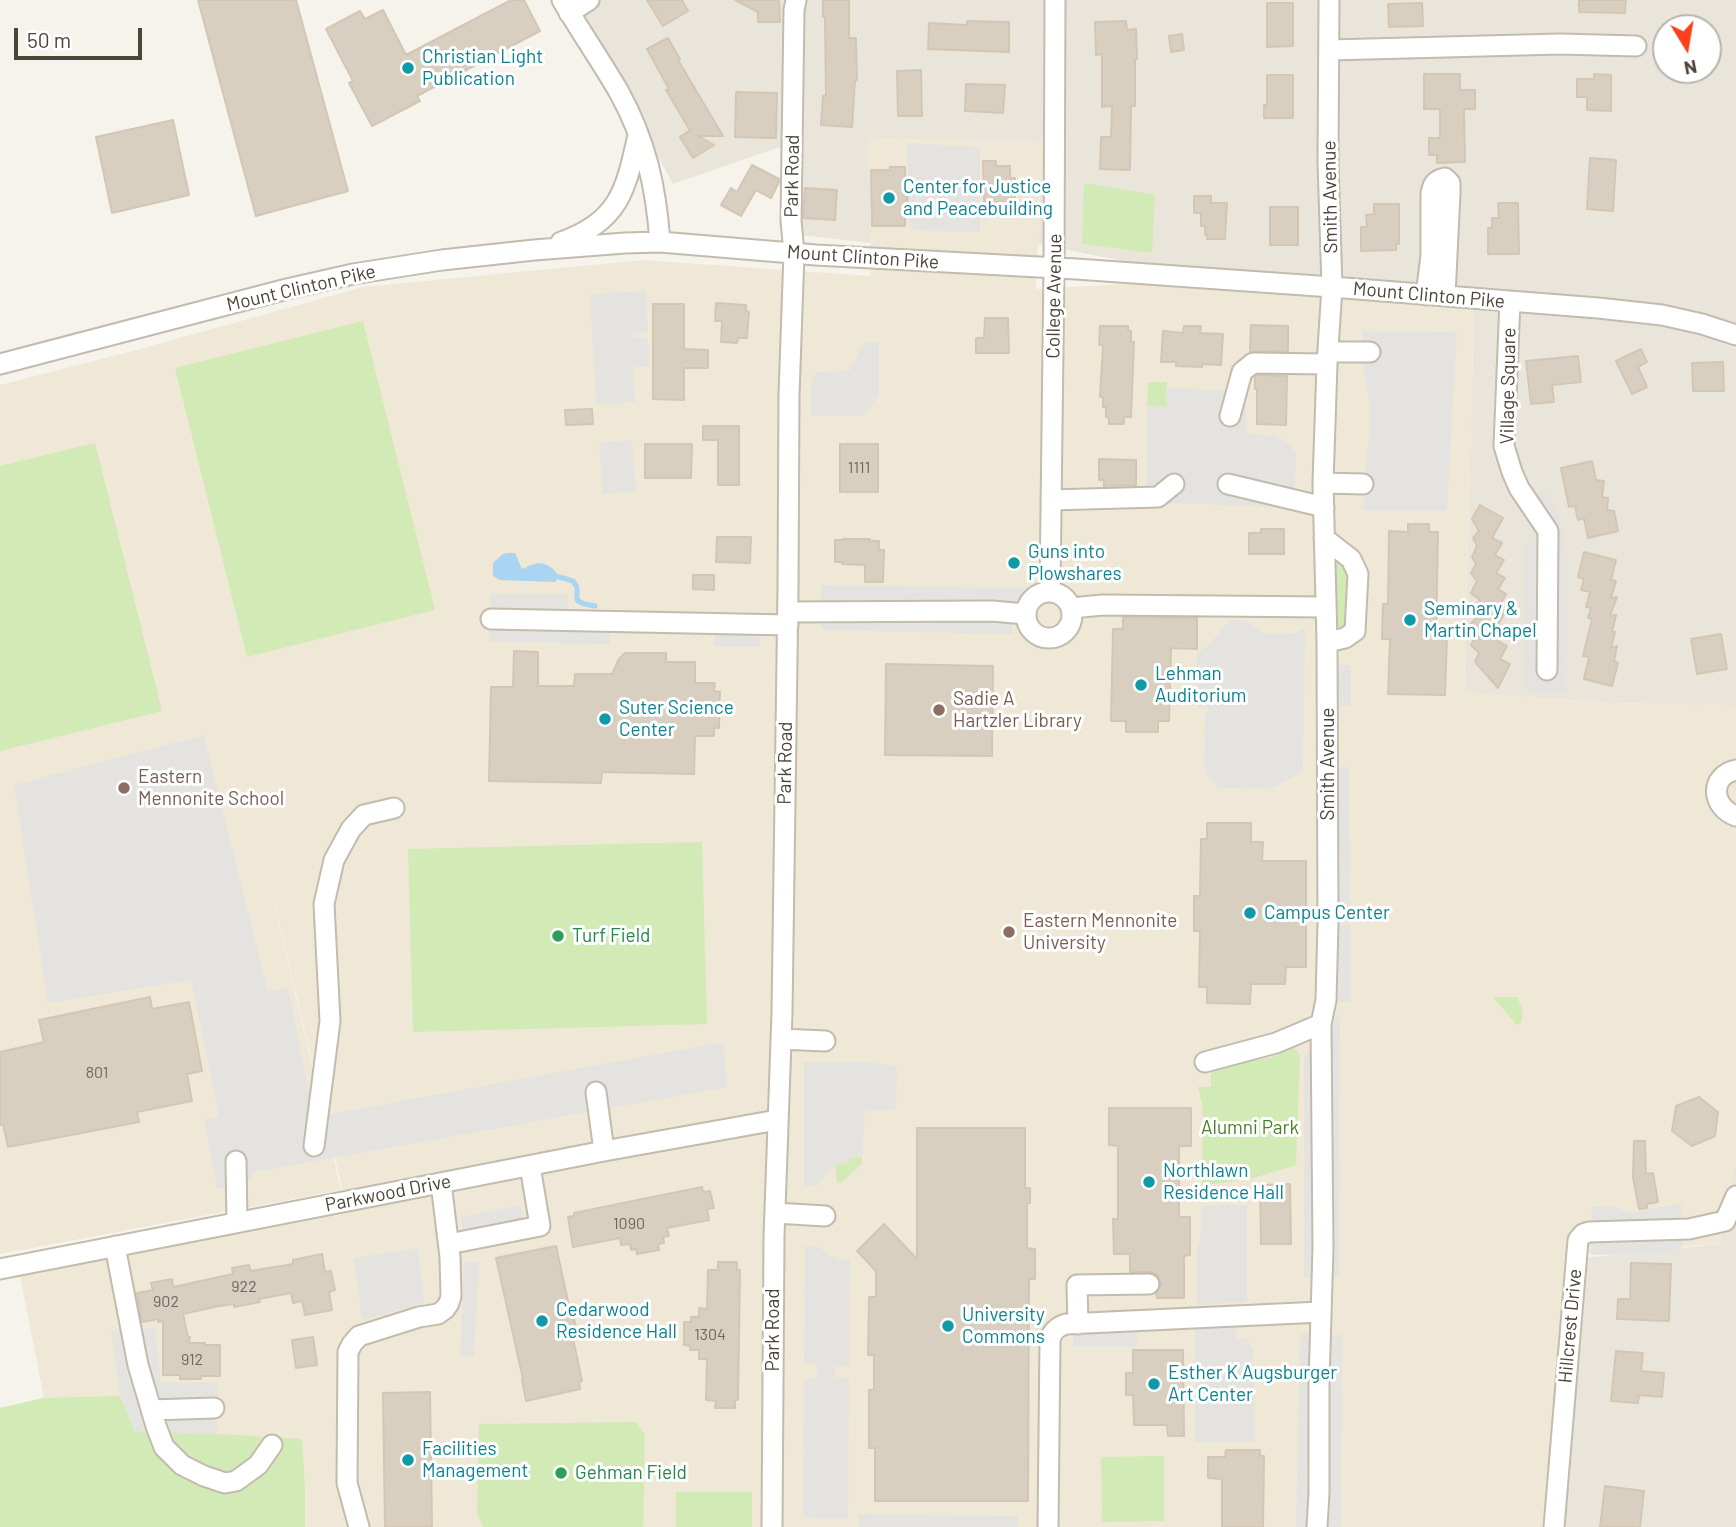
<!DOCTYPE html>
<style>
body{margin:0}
#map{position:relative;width:1736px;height:1527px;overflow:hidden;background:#f6f3ec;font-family:Barlow,sans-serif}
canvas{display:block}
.north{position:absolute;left:1652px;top:14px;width:70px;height:70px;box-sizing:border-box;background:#fff;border:2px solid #b7b4b0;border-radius:50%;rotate:169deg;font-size:19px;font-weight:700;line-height:28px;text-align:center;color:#4b4439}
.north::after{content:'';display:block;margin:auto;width:24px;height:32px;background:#fc3f1d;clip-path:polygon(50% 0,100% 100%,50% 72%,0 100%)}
.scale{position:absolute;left:14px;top:28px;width:128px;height:32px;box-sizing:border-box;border:4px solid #4b4439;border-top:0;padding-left:9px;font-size:21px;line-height:24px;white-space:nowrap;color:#4b4439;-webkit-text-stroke:5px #fff;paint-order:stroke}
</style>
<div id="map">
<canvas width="1736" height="1527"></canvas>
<div class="north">N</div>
<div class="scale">50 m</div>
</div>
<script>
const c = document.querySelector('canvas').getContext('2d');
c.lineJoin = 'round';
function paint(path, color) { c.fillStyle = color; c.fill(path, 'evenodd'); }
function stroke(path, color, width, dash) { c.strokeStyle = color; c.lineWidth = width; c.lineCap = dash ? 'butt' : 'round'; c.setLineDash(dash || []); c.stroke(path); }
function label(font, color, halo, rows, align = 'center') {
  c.font = font + ' Barlow,sans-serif'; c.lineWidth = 6; c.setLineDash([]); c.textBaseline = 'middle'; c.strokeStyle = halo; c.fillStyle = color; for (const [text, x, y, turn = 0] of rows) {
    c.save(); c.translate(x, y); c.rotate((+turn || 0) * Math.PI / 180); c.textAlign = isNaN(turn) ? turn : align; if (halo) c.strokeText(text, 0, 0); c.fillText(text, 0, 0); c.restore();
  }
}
const residential = new Path2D(`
 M571 0H1736V326L1683 311 1628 300 1138 264 1038 244 1042 142 869 139 871 243 800 235 780 147 673 184ZM1666 28H1708V70H1666Z
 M1474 307 1638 320 1698 335 1736 348V706L1613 703 1464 693Z
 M1736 1158V1527H1562L1583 1258 1720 1244Z`);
const education = new Path2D(`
 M869 139 1042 142 1036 289 1147 283 1474 307 1464 693 1613 703 1736 706V1158L1720 1244 1565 1255 1546 1527H0V1408L44 1398 20 1276 348 1213 253 812 341 1190 0 1254V385L144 348 363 287 643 260 871 276Z`);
const green = new Path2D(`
 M1084 183 1155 195 1152 253 1082 244Z
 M363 321 435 610 247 657 175 368Z
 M1148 382H1167L1166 407 1147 406Z
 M95 443 162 711 0 751V466Z
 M1341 562 1349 572 1347 626 1340 630 1336 624V566L1337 563Z
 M702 842 707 1024 413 1032 408 849Z
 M1493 997H1517L1523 1010 1521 1023 1517 1025Z
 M1294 1048 1300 1055 1296 1165 1253 1178 1202 1186 1203 1108 1198 1087H1211V1072L1245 1062 1270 1058Z
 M862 1157V1163L841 1183H837L835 1164 849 1163V1158Z
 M120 1396 135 1432 217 1434 302 1439 305 1490V1527H0V1408L44 1398Z
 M636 1422 645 1434 643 1527H483L477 1512 479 1424Z
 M1164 1456V1521L1102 1522 1101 1457Z
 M676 1492H752V1527H676Z`);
const parking = new Path2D(`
 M907 143 980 147V232L924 231 910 228Z
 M646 291 648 332 633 333 634 339 648 338 649 366 633 367 635 402 596 404 590 294Z
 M1362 331 1457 332 1447 511 1363 510 1366 456 1370 436V406L1364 370Z
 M864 342H879V395L863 416H811V385L816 372 850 370Z
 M1166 388 1246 391V433L1274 436 1288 443 1296 455 1294 508 1147 502V406L1166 407Z
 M632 440 636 491 603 494 599 443Z
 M1546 490 1560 521 1565 545 1567 572 1566 693 1524 691 1525 543H1536L1530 526 1534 491Z
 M821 585 1038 588 1037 602 1012 623V634L821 630Z
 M491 593 567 594 569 613 610 630V644L489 642Z
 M1230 620H1243L1268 634 1295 633 1305 628 1303 771 1271 789 1222 788 1214 784 1206 773 1204 765 1205 714 1209 711 1206 707 1201 708 1196 705 1197 652 1208 646Z
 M714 631H760V647H714Z
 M1337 665H1351V706H1336Z
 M204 735 268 991 288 988 314 1117 723 1042 727 1087 255 1172 245 1187 217 1188 204 1120 219 1116 191 980 48 1003 14 785Z
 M1335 767H1349L1350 914H1336Z
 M1335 925H1350V1002H1335Z
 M1340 1012 1339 1277 1304 1278V1058Z
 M864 1061 897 1067 896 1109 865 1111 862 1157 850 1158 849 1163 835 1164 817 1186H804V1062Z
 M1681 1203 1682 1253 1591 1255 1592 1206 1617 1207 1628 1213Z
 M521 1205 523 1220 463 1232 460 1217Z
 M1202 1205H1247V1302L1197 1305V1245L1200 1240Z
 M805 1246H817L836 1259 850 1260 849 1366 835 1367V1377L849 1378 848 1519 803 1517 804 1379 818 1378 817 1364 804 1363Z
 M418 1248 424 1303 362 1320 354 1258Z
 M464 1262H479L474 1356H460Z
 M1195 1326H1235L1236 1338 1247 1339 1253 1352 1255 1442H1195Z
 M155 1328 161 1383 217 1382V1434L135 1432 120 1396 111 1331Z
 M1073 1332H1137V1347H1073Z
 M1300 1334 1342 1335 1341 1527H1296Z
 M859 1514 1018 1516V1527H859Z`);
const water = new Path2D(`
 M509 553H515L522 569C526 568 530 565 534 564 544 561 555 568 559 577L555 582 500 580 493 576V563L503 554Z`);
const stream = new Path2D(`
 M559 577 573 581 577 587V600L584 604 595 606`);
const building = new Path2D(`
 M198 0H296L348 191 256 216Z
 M511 0H524L540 31 417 96 420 101 372 126 349 83 353 81 326 29 360 11 365 19 383 10 406 55Z
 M647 0H682L688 11 663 26Z
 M735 0H779L780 22H758V12Z
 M823 0H849V38H856L857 80H855L852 127 821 125 823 96H826L825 17H823Z
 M1579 0H1626L1625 13 1579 12Z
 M1267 3H1293V46L1267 47Z
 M1422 3 1423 26 1389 27 1388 4Z
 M967 21 1009 22V52L928 49 929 23 967 25Z
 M1126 21 1127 30 1136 29 1137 59H1135V106H1131L1130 170 1100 169 1101 137H1111L1112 106 1102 107V54L1096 55 1095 22Z
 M1182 34 1184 50 1171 52 1169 36Z
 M668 38 680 59 678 60 723 136H698L714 145 693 158 680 137 689 131 691 132 666 90 669 89 647 49Z
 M921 70 922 116H898L897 71Z
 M1424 74H1460V90H1475V109H1464L1465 162 1437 163V155H1429V138H1440V109H1424Z
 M1594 74 1611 75V111L1587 110V97H1577V79H1594Z
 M1267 75H1293V118H1264V105H1267Z
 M966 84 1005 85 1003 113 965 111Z
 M736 92 777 93 776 138 735 137Z
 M173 120 189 195 112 213 96 137Z
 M1590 158 1616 160 1613 211 1587 209Z
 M983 161H996V166H1010V178H1015V202H984Z
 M752 165 779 179V182L771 198 756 190 741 216 721 205 731 188 737 192Z
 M890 167H905V181H907L908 215H905V226H872L871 170H890Z
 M805 188 837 190 835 220 803 218Z
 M1194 196H1211V203H1227L1225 239H1207L1208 235H1205V226H1201V213H1194Z
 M1498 203H1518L1519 254H1488V228H1492V218H1499Z
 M1374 204H1399V244H1396V250L1361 251V227H1367L1366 215 1374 214Z
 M1270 207H1298V245H1270Z
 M716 303 746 305V311L749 312 747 338H738L737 343 721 342 722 321H715Z
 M653 304H684V349L708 350V368H684V400L653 399Z
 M985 318H1008L1009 353H976V338H984Z
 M1251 325 1288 326V351L1250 352Z
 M1100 326H1128V331H1131V342H1134L1131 417H1124V424H1109V418L1106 417V407H1103V397H1100L1103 345H1099Z
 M1184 326H1201L1200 333 1223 334 1221 365 1202 364V367L1176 366V362H1161L1163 331 1183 333Z
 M1641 349 1647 362 1638 367 1647 387 1632 394 1616 361Z
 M1578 356 1581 382 1552 385 1554 402 1531 404 1526 361Z
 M1723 362 1724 391H1693L1692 363Z
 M1257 375 1287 376 1286 425 1257 424V389H1255V377Z
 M592 409 593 424 566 425 565 410Z
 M703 426H739V485H718V440H703Z
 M645 444H692L691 478H645Z
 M840 444H878V492H840Z
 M1099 459 1136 460V485L1104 486V480H1099Z
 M1592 461 1596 480 1604 481 1602 497 1608 498 1607 510 1614 511 1618 531 1588 538 1584 518 1578 520 1575 506 1569 507 1561 468Z
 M1480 505 1503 518 1492 538 1502 543 1495 555 1504 560 1496 573 1505 578 1498 589 1506 594 1499 607 1506 611 1499 623 1504 630 1498 641 1507 646 1500 659 1510 664 1498 688 1475 662 1479 653 1471 645 1476 635 1468 628 1476 617 1470 612 1480 600 1471 593 1477 581 1471 573 1476 564 1472 557 1477 546 1473 538 1479 531 1472 519Z
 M1408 524H1429V532H1438L1436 636H1447L1445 695 1388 694 1390 639H1382L1383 604H1388L1389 531 1408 532Z
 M1261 529H1284V554H1249V533H1261Z
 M717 537H751L750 563 716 562Z
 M843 539H870L869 541H879V550H884L883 582H865V565L842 564V562H835V540H843Z
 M1584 552 1616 560 1611 580 1616 581 1611 598 1617 597 1610 616 1616 615 1612 632H1615L1611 648 1617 646 1614 661 1618 663 1612 686 1584 679 1589 657 1583 656 1592 619 1588 618 1591 608 1586 607 1590 592 1581 590 1584 579 1578 577Z
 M693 575H714V590L693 589Z
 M1123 617 1197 618V649L1171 648 1169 721H1158V732H1126V721H1111L1113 629H1123Z
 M1721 634 1727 669 1697 674 1691 639Z
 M514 651 538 652V686H574L575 674H612L619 659 625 653H666V662H695V683H715L714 691 720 692 719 728H714V736H695L694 774 602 772 601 783 489 781 491 687H513Z
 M886 664 993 666 992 756 885 755Z
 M1207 823H1251V842H1263L1262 861H1306V967H1286L1285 984H1251L1250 1004 1207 1003V987H1199L1200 931H1194V896H1200L1201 839H1207Z
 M150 997 152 1009 189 1002 202 1071 187 1074 192 1101 137 1112 139 1122 8 1147 3 1124 0 1125V1052L44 1042 39 1020Z
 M1699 1097 1718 1112 1715 1136 1692 1146 1672 1131 1676 1106Z
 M1109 1108H1191V1146H1179V1217H1190V1255L1184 1256V1298H1157L1156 1293 1161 1285 1159 1277 1154 1273 1150 1272H1130V1254H1114L1113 1219H1118V1146L1109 1145Z
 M917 1128H1025V1188H1030V1203H1027V1248L1035 1249V1279H1029L1028 1501H875V1448H869V1390H874V1355H868L869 1297H876V1271L857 1251 884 1224 917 1259Z
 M1634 1141H1645L1646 1174 1653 1173 1658 1202 1647 1204V1208L1639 1209 1633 1177Z
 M1290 1184 1291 1244H1261L1260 1185Z
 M702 1187 703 1192 710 1191 714 1208 707 1209 709 1220 667 1228 669 1236 663 1237 664 1243 658 1244 659 1250 637 1254 636 1249 631 1250 630 1244 621 1245 620 1238 573 1247 568 1217 574 1216V1213Z
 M556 1246 569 1306 571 1305 576 1328 571 1329 582 1381 579 1382 580 1389 526 1401 522 1379H523L496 1258Z
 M322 1254 325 1272 331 1271 335 1290 329 1292 332 1310 305 1315 302 1301 293 1303 291 1293 259 1299 260 1302 234 1307V1304L219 1306 183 1314 188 1337H190L189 1343H205V1345H220V1376H201V1379H180V1375H163V1321L158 1322V1319L142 1322 137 1293 153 1290 151 1283 172 1279 173 1287 233 1274 232 1268 249 1265 251 1271 293 1264V1260Z
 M718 1262H737V1270H740L738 1400H735V1408H715L716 1401 706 1400 707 1359H699V1350H690V1346L684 1345V1322H691V1317H699V1308L707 1309 708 1270H718Z
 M1631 1263 1671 1264 1669 1321 1617 1319 1618 1299H1630Z
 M313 1337 317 1365 296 1368 292 1340Z
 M1133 1350H1183L1184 1436H1168L1167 1425H1134L1133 1395H1126V1373H1133Z
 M1616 1351 1643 1353 1641 1371 1664 1373 1662 1397 1639 1395 1638 1403 1611 1401Z
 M430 1392 432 1527H385L383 1393Z
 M1226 1450H1260V1456H1264L1263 1527H1222V1479L1208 1478V1457H1225Z
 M1605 1486 1644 1491 1640 1527H1600Z`);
const minor = new Path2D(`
 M562 0C580 31 601 61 619 92 646 141 656 187 660 242
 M569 13 589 0
 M1330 50 1560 44 1636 46
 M561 242C619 222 626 190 638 135
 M1426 295 1431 256V193C1433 183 1436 180 1445 178L1450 183V193L1445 296
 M1510 301 1504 446 1512 472 1519 488 1548 531 1547 670
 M1328 352H1370
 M0 364 287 289 353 274 442 260 534 250 625 243 660 242 816 255 1076 269 1332 287 1598 308 1662 315 1702 324 1736 335
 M1230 416 1242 372 1253 363 1327 364
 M1323 483 1363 484
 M1228 484 1324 507
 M1051 500 1158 497 1174 484
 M1324 538 1351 559 1358 574 1355 631 1345 638 1327 642
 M1026 615a23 23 0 1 1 46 0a23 23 0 1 1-46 0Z
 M1050 592 1054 268 1055 0
 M1072 608 1102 605 1326 607
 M788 612 992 611 1026 614
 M491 619 788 625
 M1736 770C1709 776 1711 807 1736 816
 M781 1039 825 1041
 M1205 1062 1276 1043 1321 1024
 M596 1092 604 1151
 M314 1146 330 1021 324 904 334 860 351 829 364 815 394 808
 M236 1161 237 1222
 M775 1213 825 1216
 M449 1244 540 1226 530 1166
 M115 1246 138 1365 156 1426 164 1447 182 1465 204 1476 225 1483 236 1481 258 1465 272 1445
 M0 1269 604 1151 777 1120
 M1078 1324 1077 1285 1149 1284
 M151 1410 214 1408
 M359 1527 347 1483 348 1352 352 1344 359 1336 419 1317 438 1314 445 1309 449 1303 451 1296 450 1257 441 1183
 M772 1527 774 1237 782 1013 788 588 789 395 794 253 791 221 794 10 796 0
 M1048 1527 1050 1340C1052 1331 1057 1327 1066 1324L1321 1312
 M1317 1527 1319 1493V1383L1323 1248 1321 1024 1326 1000 1328 924 1327 642 1323 483 1327 364 1332 287 1328 162 1329 0
 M1554 1527 1578 1240 1583 1234 1589 1232 1689 1229 1725 1221 1736 1196`);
const markers = [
 [408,68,7,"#0f9aa8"],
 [889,198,7,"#0f9aa8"],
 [1014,563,7,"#0f9aa8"],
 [1410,620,7,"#0f9aa8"],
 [1141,685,7,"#0f9aa8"],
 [939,710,7,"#8d6e63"],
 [605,719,7,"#0f9aa8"],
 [124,788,7,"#8d6e63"],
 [1250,913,7,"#0f9aa8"],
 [1009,932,7,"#8d6e63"],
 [558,936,7,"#2e9e5b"],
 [1149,1182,7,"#0f9aa8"],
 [542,1321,7,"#0f9aa8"],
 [948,1326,7,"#0f9aa8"],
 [1154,1384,7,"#0f9aa8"],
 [408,1460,7,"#0f9aa8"],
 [561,1473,7,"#2e9e5b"]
];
const numberNames = [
 ["1111",859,468],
 ["801",97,1073],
 ["1090",629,1224],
 ["922",244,1287],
 ["902",166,1302],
 ["1304",710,1335],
 ["912",192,1360]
];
const cultureNames = [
 ["Christian Light",422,57],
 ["Publication",422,79],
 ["Center for Justice",903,187],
 ["and Peacebuilding",903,209],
 ["Guns into",1028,552],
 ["Plowshares",1028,574],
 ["Seminary &",1424,609],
 ["Martin Chapel",1424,631],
 ["Lehman",1155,674],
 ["Auditorium",1155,696],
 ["Suter Science",619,708],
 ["Center",619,730],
 ["Campus Center",1264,913],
 ["Northlawn",1163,1171],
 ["Residence Hall",1163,1193],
 ["Cedarwood",556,1310],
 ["Residence Hall",556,1332],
 ["University",962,1315],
 ["Commons",962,1337],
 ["Esther K Augsburger",1168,1373],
 ["Art Center",1168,1395],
 ["Facilities",422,1449],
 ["Management",422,1471]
];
const streetNames = [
 ["Park Road",792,176,-89],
 ["Smith Avenue",1330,197,-91],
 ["Mount Clinton Pike",863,257,4],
 ["Mount Clinton Pike",301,288,-13],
 ["Mount Clinton Pike",1429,295,5],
 ["College Avenue",1054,296,-89],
 ["Village Square",1508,386,-89],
 ["Park Road",785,763,-89],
 ["Smith Avenue",1328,764,-90],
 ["Parkwood Drive",388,1193,-11],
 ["Hillcrest Drive",1570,1326,-85],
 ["Park Road",773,1330,-90]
];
const educationNames = [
 ["Sadie A",953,699],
 ["Hartzler Library",953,721],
 ["Eastern",138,777],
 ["Mennonite School",138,799],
 ["Eastern Mennonite",1023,921],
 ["University",1023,943]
];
const leisureNames = [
 ["Turf Field",572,936],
 ["Gehman Field",575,1473]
];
const parkNames = [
 ["Alumni Park",1250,1128]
];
paint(residential, '#eae5da');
paint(education, '#efe8d6');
paint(green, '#d2eab5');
paint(parking, '#e5e3e0');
paint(water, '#a9d4f2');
stroke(stream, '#a9d4f2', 5);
paint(building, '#d8cfc1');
stroke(building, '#d3c7b4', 2);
stroke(minor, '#c2bbae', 23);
stroke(minor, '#fff', 19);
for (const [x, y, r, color] of markers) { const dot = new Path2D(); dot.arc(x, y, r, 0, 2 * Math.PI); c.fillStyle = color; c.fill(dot); stroke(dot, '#fff', 2.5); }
label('16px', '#6e675b', null, numberNames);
label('19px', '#0d838f', '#fff', cultureNames, 'left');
label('19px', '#4b4439', '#fff', streetNames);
label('19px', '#785e54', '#fff', educationNames, 'left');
label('19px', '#27864d', '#fff', leisureNames, 'left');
label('19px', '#4a7f2a', '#fff', parkNames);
</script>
